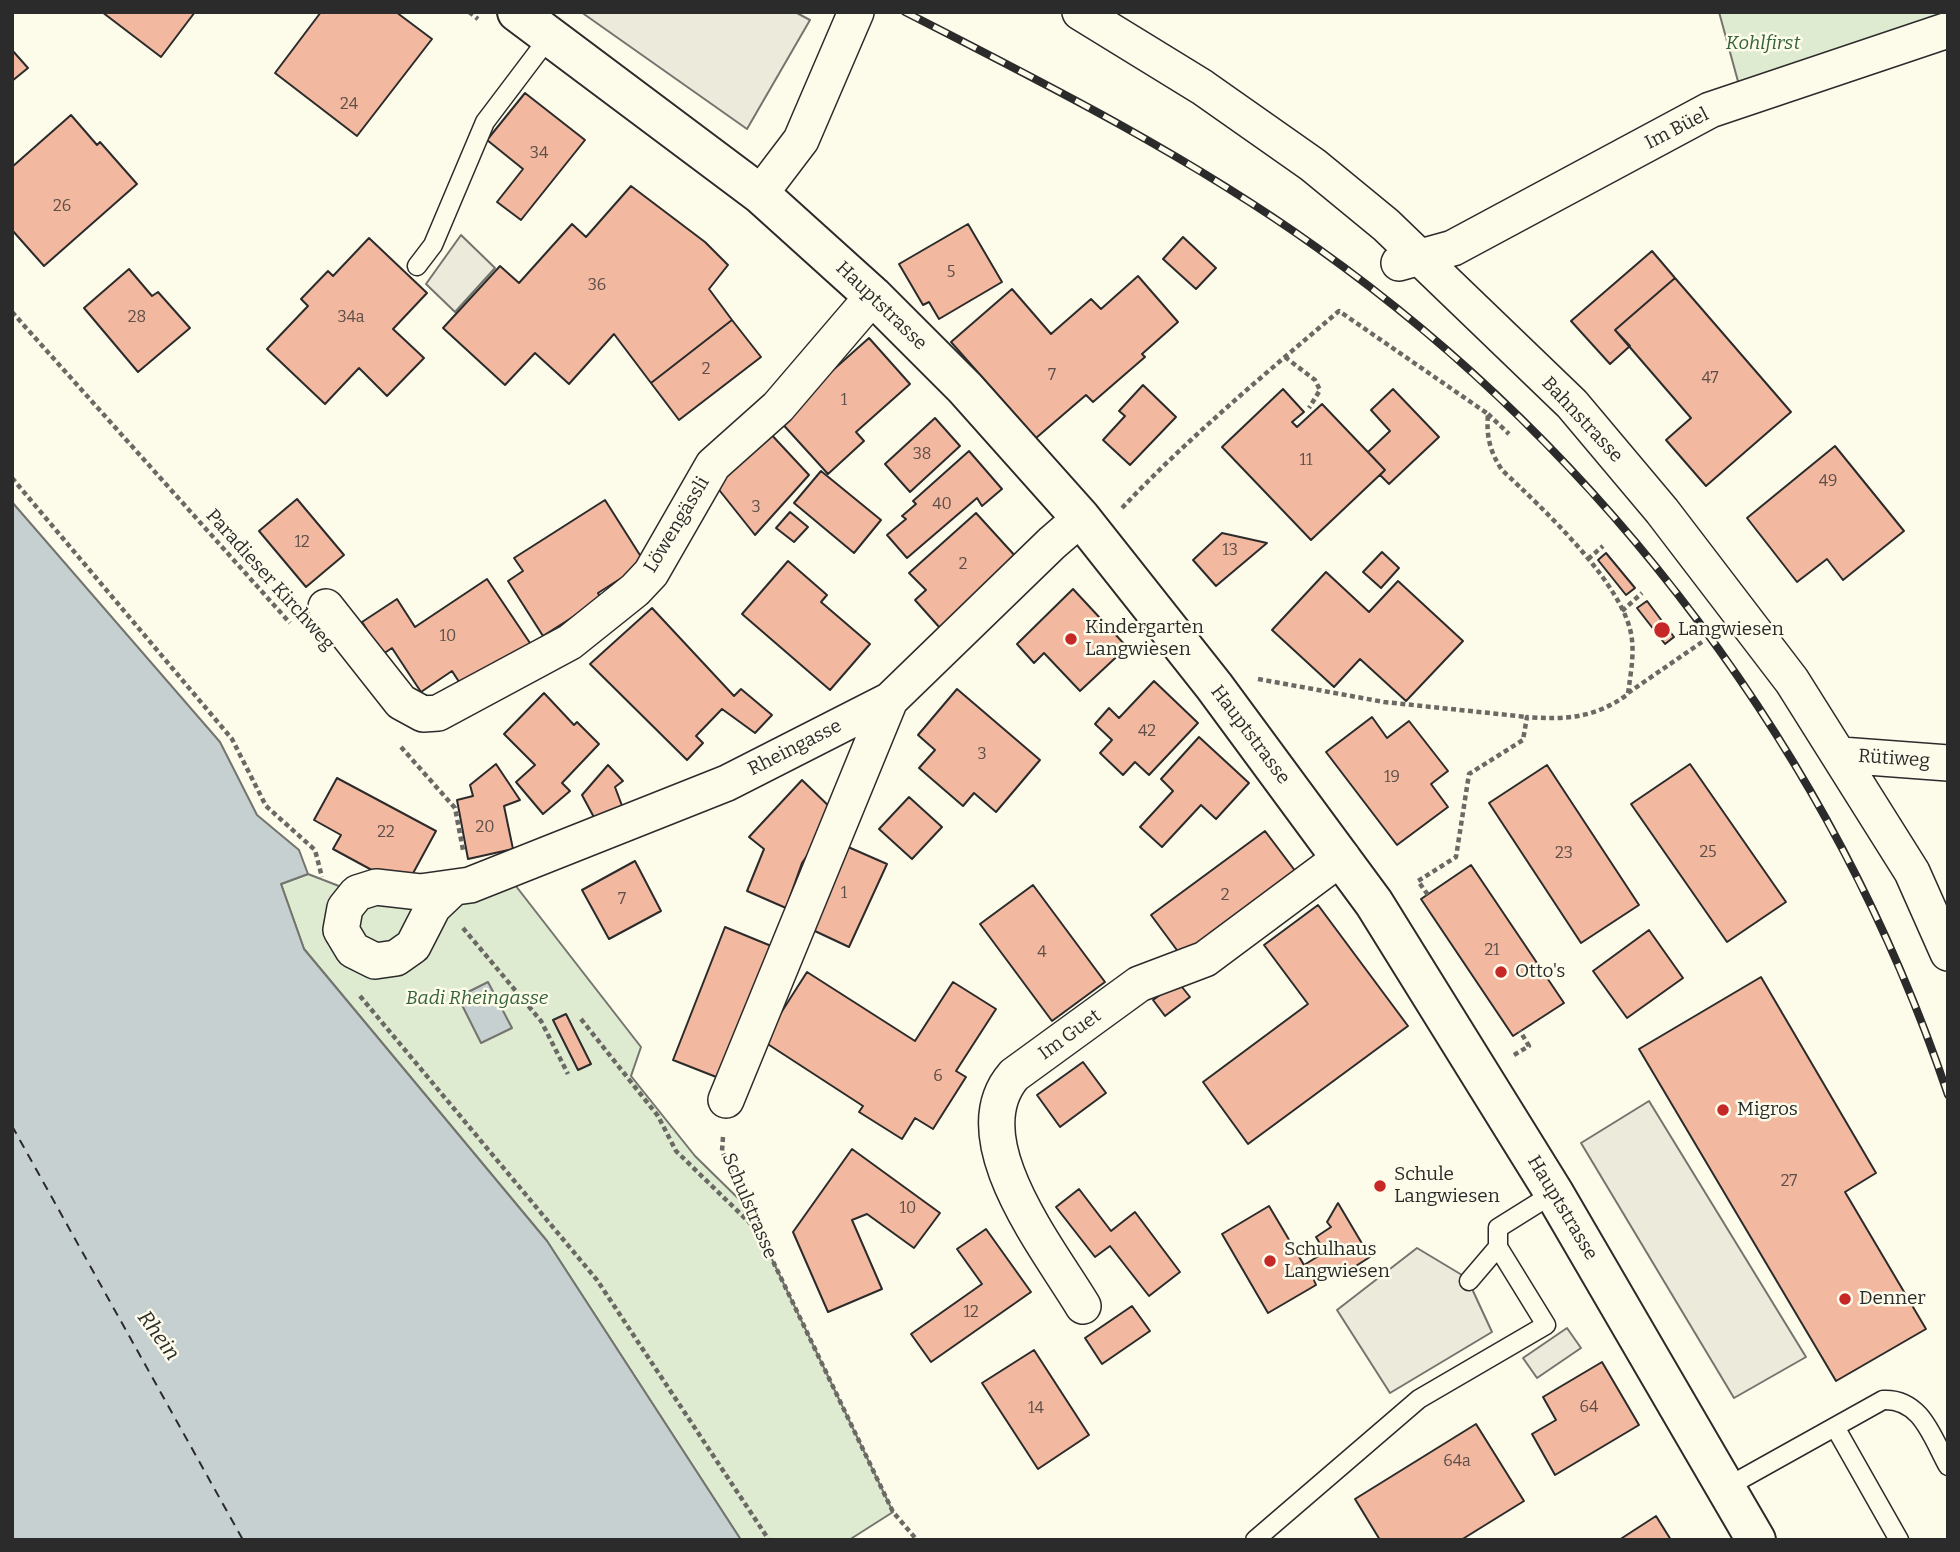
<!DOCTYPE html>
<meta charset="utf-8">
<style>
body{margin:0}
#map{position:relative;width:1960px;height:1552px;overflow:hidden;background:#fdfbea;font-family:Bitter,serif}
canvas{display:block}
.frame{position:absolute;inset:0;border:14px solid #2b2b2b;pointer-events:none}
</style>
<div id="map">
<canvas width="1960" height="1552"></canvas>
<div class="frame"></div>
</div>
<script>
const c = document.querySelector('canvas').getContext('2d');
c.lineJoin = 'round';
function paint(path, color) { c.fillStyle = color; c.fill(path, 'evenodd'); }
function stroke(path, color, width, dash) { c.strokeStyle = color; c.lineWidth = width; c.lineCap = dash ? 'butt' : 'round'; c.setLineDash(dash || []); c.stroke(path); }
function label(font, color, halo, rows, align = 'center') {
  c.font = font + ' Bitter,serif'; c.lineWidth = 5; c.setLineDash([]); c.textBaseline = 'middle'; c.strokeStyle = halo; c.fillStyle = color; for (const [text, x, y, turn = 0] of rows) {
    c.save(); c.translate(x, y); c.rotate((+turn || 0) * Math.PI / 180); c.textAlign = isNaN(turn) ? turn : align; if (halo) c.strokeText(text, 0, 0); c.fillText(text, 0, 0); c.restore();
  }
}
const green = new Path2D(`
 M1719 12H1948V21L1739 85Z
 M505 872 641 1047 631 1076 695 1156 747 1207 893 1512 849 1540H741L547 1241 304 949 281 884 308 874 357 893Z`);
const parking = new Path2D(`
 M581 12H795L810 20 747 129Z
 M461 235 495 268 455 312 426 284Z
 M1649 1101 1806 1357 1734 1398 1581 1143Z
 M1417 1248 1467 1278 1492 1332 1390 1393 1337 1310Z
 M1567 1328 1581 1348 1537 1378 1523 1358Z`);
const water = new Path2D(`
 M12 502 220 742 257 815 299 850 308 874 281 884 304 949 547 1241 741 1540H12Z
 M488 982 512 1028 481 1043 458 997Z`);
const ferry = new Path2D(`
 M12 1126 243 1540`);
const building = new Path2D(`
 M102 12H195L161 57Z
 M321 12H396L432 39 357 136 275 73Z
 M12 50 28 68 12 81Z
 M525 93 585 140 521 220 497 202 523 169 487 140Z
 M71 115 97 145 100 142 137 184 44 266 12 230V167Z
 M631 186 705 242 728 265 709 289 732 320 651 383 614 334 569 384 535 353 505 385 443 328 500 266 519 283 572 224 586 237Z
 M968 224 1002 282 939 319 929 302 923 305 899 264Z
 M1183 237 1216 268 1196 289 1163 259Z
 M369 238 427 293 393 329 424 358 387 396 359 368 325 404 267 349 308 306 301 299 328 271 333 276Z
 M1652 251 1675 278 1615 330 1630 346 1610 364 1571 321Z
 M129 269 152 296 158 292 190 328 138 372 84 308Z
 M1138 276 1178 322 1142 354 1145 357 1093 402 1086 395 1036 438 951 342 1012 289 1051 334 1091 299 1101 309Z
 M1675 278 1791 412 1706 486 1666 440 1691 418 1615 330Z
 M732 320 761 357 679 420 651 383Z
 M869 338 910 384 856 432 864 441 828 474 778 419Z
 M1143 385 1176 417 1130 465 1103 440 1125 416 1119 411Z
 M1283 389 1304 412 1292 422 1297 427 1322 404 1385 470 1311 540 1222 447Z
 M1393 389 1439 437 1389 484 1380 475 1385 470 1368 452 1390 431 1371 410Z
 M935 418 960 446 910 492 885 464Z
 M768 431 809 475 755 535 712 481Z
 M1835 446 1904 531 1843 580 1827 559 1797 582 1747 518Z
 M969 451 1002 489 982 506 977 498 907 558 887 535 906 519 902 516 916 504 913 501Z
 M821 471 881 520 854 553 794 503Z
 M297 499 344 555 306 587 259 531Z
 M605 500 645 563 598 593 601 599 543 636 508 581 523 571 514 558Z
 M790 512 808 527 794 542 776 528Z
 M976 513 1017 558 940 628 915 600 926 590 909 573Z
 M1222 533 1267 543 1216 586 1193 560Z
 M1382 552 1399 568 1381 588 1363 572Z
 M1606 553 1635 588 1626 595 1598 560Z
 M788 561 827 595 821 602 870 644 830 690 742 614Z
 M1326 572 1369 612 1398 581 1463 641 1406 701 1360 659 1334 687 1272 630Z
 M487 579 532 646 465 691 452 671 421 692 392 648 383 654 362 622 397 599 415 627Z
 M1073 589 1127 647 1080 691 1044 653 1034 663 1017 644Z
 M1647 601 1674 637 1665 644 1637 608Z
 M652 608 734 696 741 689 772 715 755 733 722 709 696 736 703 743 687 760 590 664Z
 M1154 681 1198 723 1149 775 1135 762 1123 775 1100 753 1112 740 1095 724 1109 708 1119 718Z
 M957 689 1040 760 996 812 974 793 963 806 919 768 935 750 918 735Z
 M544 693 574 725 577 722 599 744 562 783 570 791 543 814 516 782 535 765 504 734Z
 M1372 717 1387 738 1409 721 1448 771 1431 784 1448 807 1397 845 1326 752Z
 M1199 737 1249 783 1216 819 1201 805 1162 847 1140 827 1173 791 1161 779Z
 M496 764 520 800 504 806 513 849 468 859 457 800 473 796 470 785Z
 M1690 764 1786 902 1727 942 1631 804Z
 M608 765 623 781 615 787 624 811 597 823 582 795Z
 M1547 765 1639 905 1581 943 1489 803Z
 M337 778 436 831 405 888 333 849 341 835 314 820Z
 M802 780 836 813 802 863 786 908 747 891 764 849 749 837Z
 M909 797 942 827 912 859 879 829Z
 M1265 831 1299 876 1185 961 1151 915Z
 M839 843 887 864 849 947 802 925Z
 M635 861 661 911 609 939 582 890Z
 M1471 865 1564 1003 1513 1036 1421 899Z
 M1033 885 1105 982 1052 1021 980 924Z
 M1318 905 1408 1026 1248 1144 1203 1082 1308 1004 1264 945Z
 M725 927 781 950 729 1082 673 1060Z
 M1649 930 1683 978 1627 1018 1593 971Z
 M807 972 915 1041 953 982 996 1009 956 1071 966 1077 933 1129 915 1118 902 1139 859 1112 863 1106 763 1041Z
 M1761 977 1876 1173 1845 1192 1926 1329 1836 1381 1639 1049Z
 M1178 982 1190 997 1165 1016 1153 1000Z
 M566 1014 591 1064 578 1070 553 1020Z
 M1083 1062 1106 1093 1060 1127 1037 1095Z
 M852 1149 940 1213 914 1248 867 1214 852 1220 882 1289 828 1312 793 1232Z
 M1079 1189 1111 1231 1135 1212 1180 1272 1149 1296 1110 1246 1095 1257 1056 1207Z
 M1338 1203 1370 1257 1340 1276 1334 1268 1314 1280 1316 1285 1268 1313 1222 1234 1269 1206 1304 1265 1325 1252 1316 1237 1331 1227 1327 1222Z
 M986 1229 1031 1292 931 1362 911 1334 982 1284 957 1249Z
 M1132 1306 1150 1331 1102 1364 1085 1338Z
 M1034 1350 1089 1435 1038 1469 982 1383Z
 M1602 1362 1639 1425 1555 1475 1532 1434 1556 1420 1543 1397Z
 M1476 1424 1524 1501 1461 1540H1380L1355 1499Z
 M1656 1516 1671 1540H1619Z`);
const path = new Path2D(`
 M469 12 478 19
 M12 312 290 623
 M1285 357 1315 380 1320 390 1309 408
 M1488 414 1509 434
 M12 478 232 739 266 806 315 850 322 877
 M1122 508C1189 437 1265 374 1339 311L1488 414C1486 436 1490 452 1502 470 1541 507 1627 586 1632 640 1634 658 1630 677 1628 694 1596 718 1565 720 1527 717L1523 740 1469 774 1456 857 1418 881 1428 895
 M1588 559 1603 546
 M1622 611 1642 593
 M1258 679 1384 702 1527 717
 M1628 693 1702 642
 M401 747 455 808 463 850
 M463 928 541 1021 568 1074
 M360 996 597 1280 769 1540
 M581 1019 658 1116 676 1151 755 1228
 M1514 1055 1529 1046 1520 1031
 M723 1137 722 1151 747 1207 893 1512 917 1540`);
const service = new Path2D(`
 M417 266 433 245 485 122 550 36
 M1498 1247V1228L1554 1193
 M1835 1427 1899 1540
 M1727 1487 1883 1400C1921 1398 1932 1437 1948 1466
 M1255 1540 1419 1399 1546 1325 1498 1247 1469 1281`);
const minor = new Path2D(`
 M1080 12 1202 87 1313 165 1386 225 1572 404 1662 511 1792 681 1912 872 1948 953
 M760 194 801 140 856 12
 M1399 263 1453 248 1710 110 1948 30
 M326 607 401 702 423 714 438 713 570 642 635 590 651 573 713 465 778 407 873 296
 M1841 755 1948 763
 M453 888 433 907 413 946 396 958 375 961 353 950 341 930 345 908 357 893 376 887 420 892 470 885 727 783 890 700 1052 543 1081 518
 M726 1100 890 700
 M1083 1306C1049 1249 959 1138 1014 1075L1139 984 1205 959 1342 857`);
const primary = new Path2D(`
 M517 12 760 194 873 296 965 388 1081 518 1214 686 1374 903 1554 1193 1756 1540`);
const rail = new Path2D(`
 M905 12C1046 84 1187 155 1316 247 1607 454 1834 756 1948 1095`);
const markers = [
 [1662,630,9,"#c62828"],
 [1071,639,7,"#c62828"],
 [1501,972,7,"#c62828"],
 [1723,1110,7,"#c62828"],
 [1380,1186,7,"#c62828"],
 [1270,1261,7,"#c62828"],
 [1845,1299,7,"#c62828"]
];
const numberNames = [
 ["24",349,105],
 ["34",539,154],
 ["26",62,207],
 ["5",951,273],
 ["36",597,286],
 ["28",137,318],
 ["34a",351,318],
 ["2",706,370],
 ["7",1052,376],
 ["47",1710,379],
 ["1",844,401],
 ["38",922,455],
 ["11",1306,461],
 ["49",1828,482],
 ["40",942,505],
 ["3",756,508],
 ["12",302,543],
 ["13",1230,551],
 ["2",963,565],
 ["10",448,637],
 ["42",1147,732],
 ["3",982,755],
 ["19",1392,778],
 ["20",485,828],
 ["22",386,833],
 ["25",1708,853],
 ["23",1564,854],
 ["1",844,894],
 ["2",1225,896],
 ["7",622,900],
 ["21",1492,951],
 ["4",1042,953],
 ["6",938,1077],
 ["27",1789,1182],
 ["10",908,1209],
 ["12",971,1313],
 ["64",1589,1408],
 ["14",1036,1409],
 ["64a",1457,1462]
];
const parkNames = [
 ["Kohlfirst",1763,44],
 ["Badi Rheingasse",477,999]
];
const streetNames = [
 ["Im Büel",1677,129,-27],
 ["Hauptstrasse",881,306,44],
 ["Bahnstrasse",1582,420,47],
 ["Löwengässli",677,525,-59],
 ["Paradieser Kirchweg",270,580,48],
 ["Hauptstrasse",1250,735,53],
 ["Rheingasse",795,748,-27],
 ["Rütiweg",1894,759,4],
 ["Im Guet",1070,1035,-36],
 ["Schulstrasse",749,1206,67],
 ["Hauptstrasse",1562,1208,59]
];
const poiNames = [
 ["Kindergarten",1085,628],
 ["Langwiesen",1085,650],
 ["Langwiesen",1678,630],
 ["Otto's",1515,972],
 ["Migros",1737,1110],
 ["Schule",1394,1175],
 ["Langwiesen",1394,1197],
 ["Schulhaus",1284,1250],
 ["Langwiesen",1284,1272],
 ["Denner",1859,1299]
];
const waterNames = [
 ["Rhein",158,1336,54]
];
paint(green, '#deebd1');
stroke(green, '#74746e', 2);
paint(parking, '#eceadb');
stroke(parking, '#74746e', 2);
paint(water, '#c7d0d0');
stroke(water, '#74746e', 2);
stroke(ferry, '#2b2b2b', 2, [9, 7]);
paint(building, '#f2b8a0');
stroke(building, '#2b2b2b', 2);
stroke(service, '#2b2b2b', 21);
stroke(minor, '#2b2b2b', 38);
stroke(primary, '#2b2b2b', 42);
stroke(path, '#6a6964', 4.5, [5, 3.5]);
stroke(service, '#fdfbea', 18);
stroke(minor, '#fdfbea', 35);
stroke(primary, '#fdfbea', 38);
stroke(rail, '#2b2b2b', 8);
stroke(rail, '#fdfbea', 5, [16]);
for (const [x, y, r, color] of markers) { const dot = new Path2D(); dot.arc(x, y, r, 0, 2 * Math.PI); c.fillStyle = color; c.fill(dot); stroke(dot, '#fdfbea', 2.5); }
label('16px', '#5d4e48', null, numberNames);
label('italic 19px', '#34623c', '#fdfbea', parkNames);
label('19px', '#2b2b2b', '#fdfbea', streetNames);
label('19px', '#2b2b2b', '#fdfbea', poiNames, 'left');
label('italic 21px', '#2b2b2b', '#fdfbea', waterNames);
</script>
